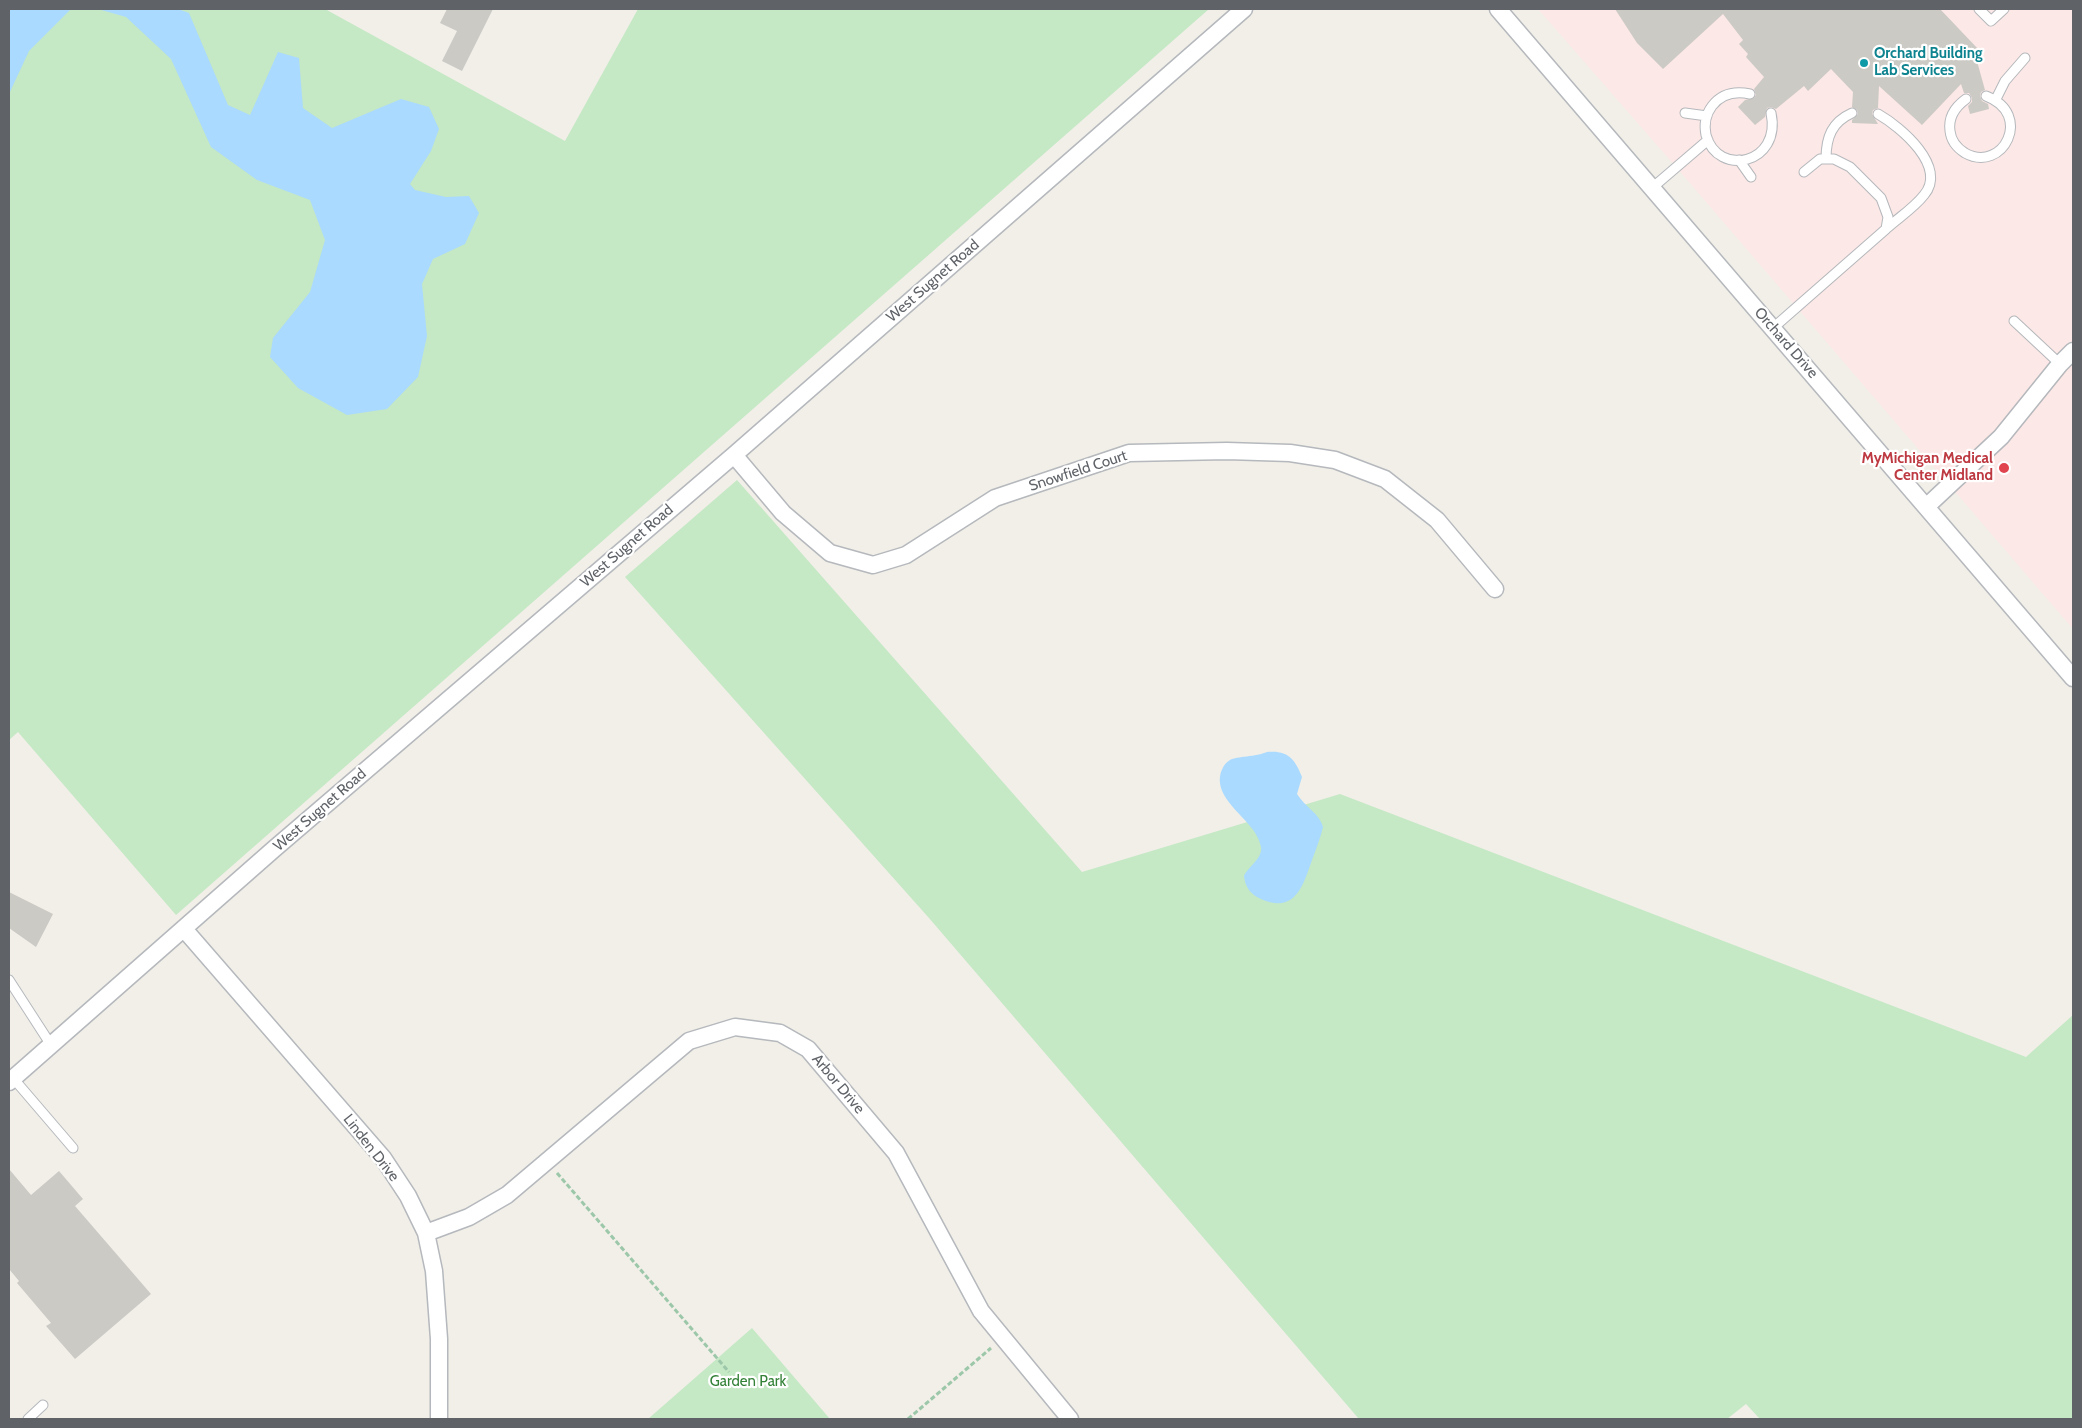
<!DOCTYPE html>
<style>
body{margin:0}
#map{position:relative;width:2082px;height:1428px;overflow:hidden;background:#f1efe8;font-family:Cabin,sans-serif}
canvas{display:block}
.frame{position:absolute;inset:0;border:10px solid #5f6368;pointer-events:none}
</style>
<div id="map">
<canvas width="2082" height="1428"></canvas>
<div class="frame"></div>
</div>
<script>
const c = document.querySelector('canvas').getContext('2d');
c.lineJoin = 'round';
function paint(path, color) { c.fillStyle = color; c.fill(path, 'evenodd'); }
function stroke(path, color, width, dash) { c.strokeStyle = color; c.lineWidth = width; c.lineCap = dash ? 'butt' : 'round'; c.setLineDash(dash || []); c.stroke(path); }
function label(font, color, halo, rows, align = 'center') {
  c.font = font + ' Cabin,sans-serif'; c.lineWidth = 4.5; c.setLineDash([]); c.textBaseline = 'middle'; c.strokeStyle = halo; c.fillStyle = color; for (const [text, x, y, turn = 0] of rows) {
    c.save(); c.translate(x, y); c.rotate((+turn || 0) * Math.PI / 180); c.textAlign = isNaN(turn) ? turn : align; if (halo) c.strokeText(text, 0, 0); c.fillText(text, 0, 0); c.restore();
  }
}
const medical = new Path2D(`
 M1538 9H2073V629L1676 167Z`);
const green = new Path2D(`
 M9 9H325L565 141 638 9H1209L176 915 18 732 9 740Z
 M737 480 1082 872 1340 794 2026 1057 2073 1015V1419H1760L1746 1404 1727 1419H1359L929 918 625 577Z
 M752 1328 830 1419H648Z`);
const water = new Path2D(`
 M9 9H71L29 51 9 94Z
 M98 9H178L189 13 228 105 250 115 278 52 299 58 303 108 332 128 401 99 429 107 439 129 431 151 410 184 415 190 446 197 469 196 479 213 465 244 433 259 422 284 427 336 418 377 387 409 347 415 298 388 270 357 273 338 310 292 325 240 310 200 257 180 211 147 171 59 126 17Z
 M1267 752C1288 750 1295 759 1302 777L1297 794C1305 807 1319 813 1323 827 1320 839 1316 849 1312 860 1303 886 1295 914 1261 899 1251 895 1245 887 1244 876 1248 867 1263 858 1261 847 1257 820 1212 802 1221 772 1223 767 1225 763 1230 760 1237 756 1256 757 1267 752Z`);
const building = new Path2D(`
 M447 9H493L462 71 442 61 457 31 440 23Z
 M1615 9H1940L1979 50 1975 54 1985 90 1981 92 1980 96 1982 101 1988 104 1989 109 1970 114 1968 106 1972 102V98L1969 93H1964L1961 84 1922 125 1879 86 1878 108 1873 110 1872 114 1878 124 1852 123V120L1858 114 1857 110 1852 107 1853 92 1831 69 1808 91 1804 86 1776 109 1771 107 1767 108 1765 117 1755 125 1738 107 1745 100 1754 98 1756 95 1754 89 1764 77 1746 57 1748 54 1739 44 1743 40 1723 14 1663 69 1637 43Z
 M9 892 53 914 36 947 9 928Z
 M9 1169 31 1195 59 1171 83 1199 75 1206 151 1294 75 1359 46 1326 51 1323 17 1283 19 1281 9 1269Z`);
const path = new Path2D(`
 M557 1173 729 1372
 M908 1419 991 1348`);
const lane = new Path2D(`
 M1979 9 1991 21 2004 9
 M1750 94C1736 91 1722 93 1712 106 1706 114 1704 125 1706 135 1718 178 1782 164 1771 113
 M1966 99C1955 107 1948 117 1950 131 1951 140 1957 148 1965 153 2003 174 2034 114 1986 96
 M1996 99 2005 81 2025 58
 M1685 113 1707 116
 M1878 114C1901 127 1948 167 1924 195 1914 208 1898 218 1886 229
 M1826 159C1826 137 1832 122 1852 113
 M1739 160 1751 177
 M1652 188 1708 140
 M2014 321 2060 364
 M1773 328 1886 229 1888 217 1881 198 1850 167 1834 159H1820L1804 172
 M9 980 51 1045
 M13 1078 73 1148
 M28 1419 43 1405`);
const street = new Path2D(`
 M1498 9 2073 678
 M734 455 783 513 830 553 873 565 906 555 995 498 1129 453 1227 451 1290 453 1335 460 1385 479 1437 520 1495 589
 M1926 507 2001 437 2060 364 2073 351
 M184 929 383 1158 408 1196 426 1233 434 1271 439 1339V1419
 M9 1082 274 849 734 455 1244 9
 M426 1233 469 1217 507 1195 689 1041 735 1027 780 1033 808 1049 896 1153 981 1311 1070 1419`);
const markers = [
 [1864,63,5,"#0f9aa8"],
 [2004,468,6,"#e0444e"]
];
const cultureNames = [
 ["Orchard Building",1874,54],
 ["Lab Services",1874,71]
];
const streetNames = [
 ["West Sugnet Road",933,281,-41],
 ["Orchard Drive",1786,343,49],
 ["Snowfield Court",1078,471,-18],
 ["West Sugnet Road",627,546,-41],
 ["West Sugnet Road",320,810,-41],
 ["Arbor Drive",838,1084,50],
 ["Linden Drive",371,1148,52]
];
const healthNames = [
 ["MyMichigan Medical",1993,459],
 ["Center Midland",1993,476]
];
const parkNames = [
 ["Garden Park",748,1382]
];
paint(medical, '#fce8e6');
paint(green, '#c5e8c5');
paint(water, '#aadaff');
paint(building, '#cccac5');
stroke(lane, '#b5b8bc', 11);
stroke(street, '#b5b8bc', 19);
stroke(path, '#9cc7a9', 3, [5, 2.5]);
stroke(lane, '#fff', 9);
stroke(street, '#fff', 16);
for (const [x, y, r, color] of markers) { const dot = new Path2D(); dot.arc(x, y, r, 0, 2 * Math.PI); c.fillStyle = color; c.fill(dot); stroke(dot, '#fff', 2); }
label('bold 15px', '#0d838f', '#fff', cultureNames, 'left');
label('15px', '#5f6368', '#fff', streetNames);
label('bold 15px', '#be3a42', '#fff', healthNames, 'right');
label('15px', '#348238', '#fff', parkNames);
</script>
